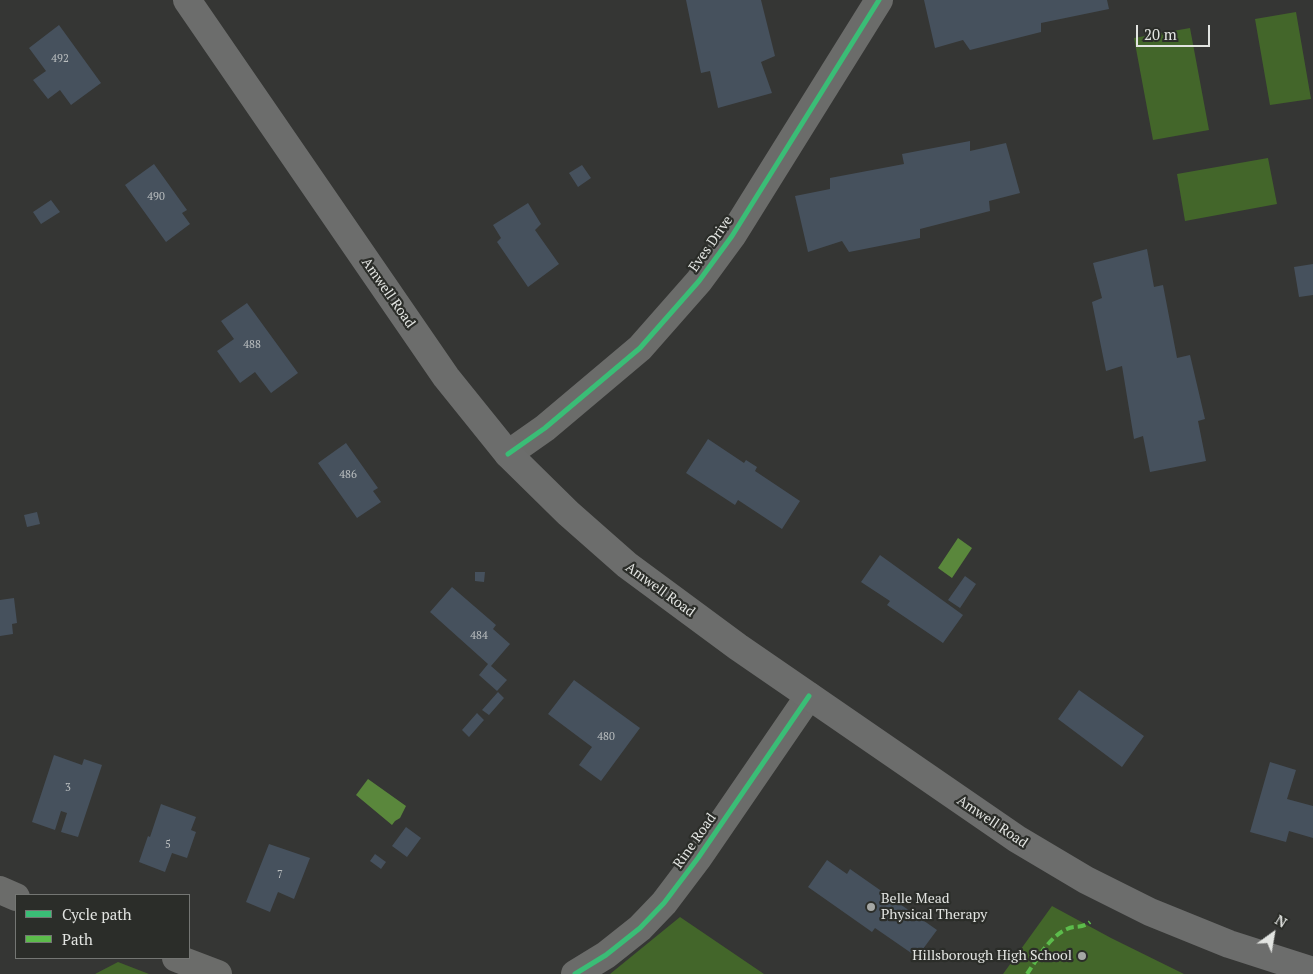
<!DOCTYPE html>
<style>
body{margin:0}
#map{position:relative;width:1313px;height:974px;overflow:hidden;background:#353634;font-family:"PT Serif",serif}
canvas{display:block}
.legend{position:absolute;left:15px;top:894px;width:175px;height:65px;box-sizing:border-box;background:#2b2d29;border:1px solid #747673;margin:0;padding:6px 9px;list-style:none;font-size:15px;color:#e2e4e1}
.legend li{display:flex;align-items:center;gap:10px;height:25px}
.legend b{width:25px;border:1px solid #747673}
.north{position:absolute;left:1248px;top:909px;width:50px;height:50px;-webkit-text-stroke:4px #2b2d29;paint-order:stroke;rotate:32deg;font-size:14px;font-weight:700;line-height:20px;text-align:center;color:#e2e4e1}
.north::after{content:'';display:block;margin:auto;width:18px;height:22px;background:#e2e4e1;clip-path:polygon(50% 0,100% 100%,50% 72%,0 100%)}
.scale{position:absolute;left:1136px;top:25px;width:74px;height:22px;box-sizing:border-box;border:2px solid #e2e4e1;border-top:0;padding-left:6px;font-size:15px;line-height:18px;white-space:nowrap;color:#e2e4e1;-webkit-text-stroke:4px #2b2d29;paint-order:stroke}
</style>
<div id="map">
<canvas width="1313" height="974"></canvas>
<ul class="legend">
<li><b style="height:6px;background:#3abd76"></b>Cycle path</li>
<li><b style="height:6px;background:#5cbc4b"></b>Path</li>
</ul>
<div class="north">N</div>
<div class="scale">20 m</div>
</div>
<script>
const c = document.querySelector('canvas').getContext('2d');
c.lineJoin = 'round';
function paint(path, color) { c.fillStyle = color; c.fill(path, 'evenodd'); }
function stroke(path, color, width, dash) { c.strokeStyle = color; c.lineWidth = width; c.lineCap = dash ? 'butt' : 'round'; c.setLineDash(dash || []); c.stroke(path); }
function label(font, color, halo, rows, align = 'center') {
  c.font = font + ' "PT Serif",serif'; c.lineWidth = 4.5; c.setLineDash([]); c.textBaseline = 'middle'; c.strokeStyle = halo; c.fillStyle = color; for (const [text, x, y, turn = 0] of rows) {
    c.save(); c.translate(x, y); c.rotate((+turn || 0) * Math.PI / 180); c.textAlign = isNaN(turn) ? turn : align; if (halo) c.strokeText(text, 0, 0); c.fillText(text, 0, 0); c.restore();
  }
}
const green = new Path2D(`
 M1296 12 1311 99 1270 105 1255 19Z
 M1190 28 1209 130 1153 140 1134 38Z
 M1268 158 1277 204 1185 221 1177 174Z
 M1052 906 1111 938 1184 974H1003Z
 M680 917 764 974H610Z
 M118 962 149 974H95Z`);
const water = new Path2D(`
 M958 538 972 548 952 578 938 568Z
 M368 779 406 806 400 818 395 821 392 825 356 795Z`);
const building = new Path2D(`
 M686 0H761L775 56 761 62 772 93 718 108 710 71 701 73Z
 M924 0H1107L1109 9 1041 23V32L970 50 963 40 935 48Z
 M59 25 101 83 71 105 60 90 48 99 33 80 46 71 29 48Z
 M970 141V151L1006 143 1020 193 989 201 990 211 920 229V238L849 252 842 241 808 252 795 196 830 189V178L904 164 902 154Z
 M154 164 187 210 182 213 190 224 166 242 125 185Z
 M582 165 591 178 578 187 569 173Z
 M51 200 60 212 41 224 33 212Z
 M528 203 541 224 535 230 559 264 528 287 497 242 501 238 493 225Z
 M1147 249 1154 287 1163 285 1177 358 1190 355 1205 419 1198 421 1206 461 1150 472 1143 436 1134 439 1122 366 1106 371 1092 302 1102 298 1093 263Z
 M1313 264V295L1299 297 1294 267Z
 M247 303 298 373 271 393 255 372 240 383 217 351 234 339 221 321Z
 M708 439 744 463 746 460 757 467 755 471 800 501 782 529 738 500 735 505 686 473Z
 M346 443 378 488 373 491 381 502 357 518 318 463Z
 M37 512 40 524 27 527 24 515Z
 M880 555 963 615 943 643 887 605 890 601 861 582Z
 M475 572H485L484 582 475 581Z
 M965 576 976 584 960 608 948 600Z
 M452 587 496 625 493 629 510 644 491 666 507 680 497 691 479 675 488 664 430 612Z
 M14 598 17 623 12 624 13 634 0 636V600Z
 M574 680 640 728 601 781 579 765 592 747 548 714Z
 M1079 690 1144 736 1122 767 1058 719Z
 M498 692 504 698 489 715 482 710Z
 M477 713 484 720 469 737 462 730Z
 M54 755 82 765 84 759 102 765 78 837 61 832 67 813 61 811 55 830 32 822Z
 M1270 762 1296 770 1287 799 1313 806V838L1289 831 1286 842 1250 832Z
 M161 804 196 817 191 830 196 832 187 858 172 853 165 872 139 862 148 836 150 837Z
 M406 827 421 838 407 857 392 846Z
 M269 844 310 858 294 899 278 892 270 912 246 902Z
 M375 854 386 862 381 869 370 861Z
 M827 860 847 874 850 869 937 930 917 957 875 928 872 932 808 887Z`);
const street = new Path2D(`
 M508 454 545 428 640 348 699 281 732 236 879 0
 M0 890 16 897
 M176 958 218 974
 M575 974 606 955 640 928 664 903 698 858 809 696`);
const secondary = new Path2D(`
 M187 0 446 377 508 454 568 513 627 565 738 647 1017 839 1086 880 1150 912 1229 944 1313 971`);
const quiet = new Path2D(`
 M1027 974C1038 958 1049 937 1067 929 1075 925 1081 929 1090 922`);
const cycleway = new Path2D(`
 M508 454 545 428 640 348 699 281 732 236 879 0
 M575 974 606 955 640 928 664 903 698 858 809 696`);
const markers = [
 [871,907,5,"#a5a7a4"],
 [1082,956,5,"#a5a7a4"]
];
const numberNames = [
 ["492",60,59],
 ["490",156,197],
 ["488",252,345],
 ["486",348,475],
 ["484",479,636],
 ["480",606,737],
 ["3",68,788],
 ["5",168,845],
 ["7",280,875]
];
const streetNames = [
 ["Eves Drive",711,244,-55],
 ["Amwell Road",388,293,55],
 ["Amwell Road",660,590,36],
 ["Amwell Road",992,822,34],
 ["Rine Road",695,841,-55]
];
const poiNames = [
 ["Belle Mead",881,899],
 ["Physical Therapy",881,915],
 ["Hillsborough High School",1072,956,"right"]
];
paint(green, '#43662a');
paint(water, '#5a873c');
paint(building, '#46515d');
stroke(street, '#6b6c6a', 28);
stroke(secondary, '#6c6d6c', 28);
stroke(quiet, '#5cbc4b', 4, [8, 4]);
stroke(cycleway, '#3abd76', 5);
for (const [x, y, r, color] of markers) { const dot = new Path2D(); dot.arc(x, y, r, 0, 2 * Math.PI); c.fillStyle = color; c.fill(dot); stroke(dot, '#2b2d29', 2); }
label('11px', '#bbbfc0', null, numberNames);
label('14px', '#e2e4e1', '#2b2d29', streetNames);
label('14px', '#e2e4e1', '#2b2d29', poiNames, 'left');
</script>
